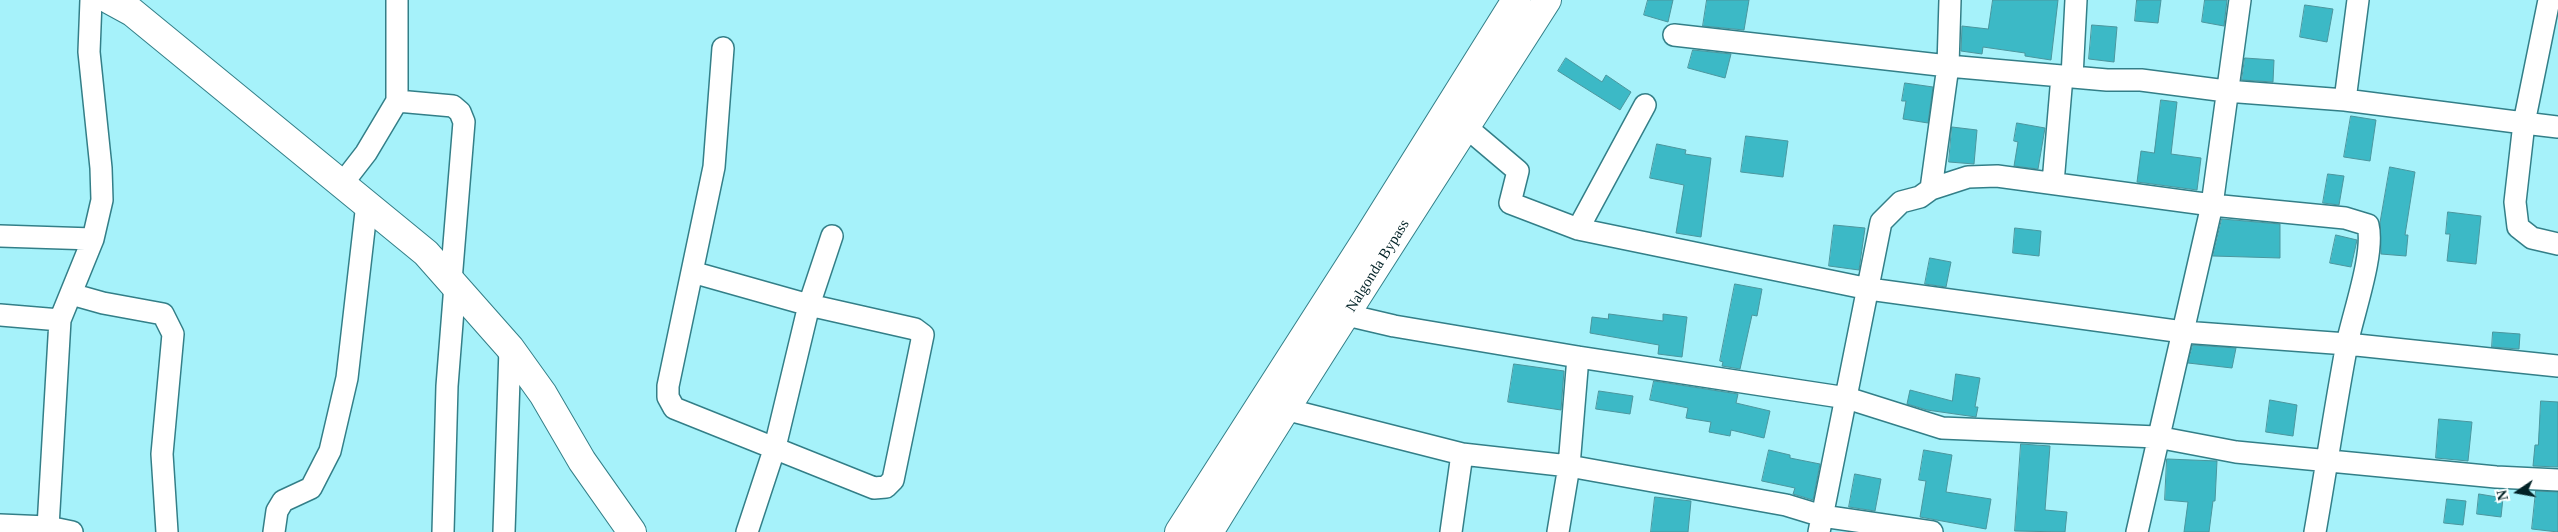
<!DOCTYPE html>
<style>
body{margin:0}
#map{position:relative;width:2558px;height:532px;overflow:hidden;background:#a6f2fa;font-family:"Times New Roman",serif}
canvas{display:block}
.north{position:absolute;left:2493px;top:467px;width:50px;height:50px;-webkit-text-stroke:4px #fff;paint-order:stroke;rotate:258deg;font-size:14px;font-weight:700;line-height:20px;text-align:center;color:#022226}
.north::after{content:'';display:block;margin:auto;width:18px;height:22px;background:#022226;clip-path:polygon(50% 0,100% 100%,50% 72%,0 100%)}
</style>
<div id="map">
<canvas width="2558" height="532"></canvas>
<div class="north">N</div>
</div>
<script>
const c = document.querySelector('canvas').getContext('2d');
c.lineJoin = 'round';
function paint(path, color) { c.fillStyle = color; c.fill(path, 'evenodd'); }
function stroke(path, color, width, dash) { c.strokeStyle = color; c.lineWidth = width; c.lineCap = dash ? 'butt' : 'round'; c.setLineDash(dash || []); c.stroke(path); }
function label(font, color, halo, rows, align = 'center') {
  c.font = font + ' "Times New Roman",serif'; c.lineWidth = 4; c.setLineDash([]); c.textBaseline = 'middle'; c.strokeStyle = halo; c.fillStyle = color; for (const [text, x, y, turn = 0] of rows) {
    c.save(); c.translate(x, y); c.rotate((+turn || 0) * Math.PI / 180); c.textAlign = isNaN(turn) ? turn : align; if (halo) c.strokeText(text, 0, 0); c.fillText(text, 0, 0); c.restore();
  }
}
const building = new Path2D(`
 M1648 0H1673L1668 22 1644 15Z
 M1707 0H1749L1744 30 1703 26Z
 M1993 0H2058L2051 60 2025 56V53L1983 47 1982 54 1961 51 1962 26 1988 29Z
 M2137 0H2161L2158 23 2135 21Z
 M2205 0H2227L2224 26 2202 22Z
 M2305 5 2333 9 2327 42 2300 37Z
 M2092 25 2117 27 2114 62 2089 59Z
 M1693 50 1731 54 1725 78 1688 68Z
 M1566 58 1602 82 1606 75 1631 92 1620 110 1558 71Z
 M2245 58 2274 60 2273 82 2242 80Z
 M1905 83 1933 87 1928 123 1903 119 1906 101H1902Z
 M2161 100 2177 102 2171 154 2201 158 2197 190 2137 182 2141 151 2154 153Z
 M2351 116 2376 120 2370 161 2344 157Z
 M2017 123 2045 128 2038 169 2014 166 2018 142 2014 141Z
 M1952 127 1977 130 1974 164 1949 162Z
 M1746 136 1788 141 1783 177 1741 172Z
 M1657 144 1686 150 1685 154 1711 158 1701 237 1676 233 1684 185 1650 178Z
 M2390 167 2415 172 2405 235H2408L2406 256 2381 254 2380 223Z
 M2328 174 2344 176 2339 205 2323 203Z
 M2448 212 2481 216 2476 264 2447 261 2450 234H2446Z
 M2222 219 2280 224V258L2213 256Z
 M1834 225 1865 228 1859 270 1829 266Z
 M2015 228 2041 231 2039 256 2013 253Z
 M2336 235 2357 240 2351 267 2330 263Z
 M1930 258 1951 262 1946 287 1925 284Z
 M1735 284 1762 289 1757 316 1752 315 1740 369 1722 366 1723 362 1720 361Z
 M1609 314 1663 321V314L1687 317 1682 357 1658 354 1659 345 1590 333 1592 317 1608 319Z
 M2493 332 2520 334 2519 349 2492 347Z
 M2193 345 2236 348 2232 368 2188 363Z
 M1514 364 1564 371 1561 410 1508 402Z
 M1956 374 1980 378 1975 407H1978L1976 417 1927 410 1907 404 1910 390 1952 401Z
 M1654 381 1738 394 1736 403 1770 411 1764 438 1731 430 1730 436 1709 432 1711 422 1686 418 1688 408 1650 400Z
 M1599 391 1633 396 1630 414 1596 409Z
 M2270 400 2297 405 2293 436 2266 432Z
 M2541 401 2558 402V467L2533 466 2535 445H2538Z
 M2439 419 2472 422 2468 461 2436 458Z
 M2021 444 2050 446 2045 510 2067 512 2065 532 2015 531Z
 M1769 450 1790 455V458L1820 464 1813 500 1793 494 1795 488 1762 481Z
 M1924 450 1952 455 1946 492 1991 499 1986 529 1920 517 1926 481 1919 480Z
 M2167 459 2217 461 2215 501H2213L2209 532H2184L2188 502 2165 500Z
 M1855 474 1881 479 1875 511 1849 507Z
 M2536 491 2558 492V532L2532 529Z
 M2479 494 2503 498 2501 517 2477 514Z
 M1655 497 1691 501 1688 532H1651Z
 M2447 499 2466 501 2463 525 2444 523Z`);
const street = new Path2D(`
 M1950 0 1948 66 2107 80H2141L2226 91 2345 100 2358 0
 M2549 0 2524 123 2558 127
 M1674 35 1948 66 1931 189 1920 197 1901 202 1881 222 1819 532
 M2072 77 2076 0
 M2345 100 2524 123 2515 202 2518 227 2532 238 2558 244
 M397 101 453 106 460 112 464 122 451 281
 M1466 127 1518 171 1510 203 1578 229 1869 289 2183 332 2347 344 2558 366
 M2053 183 2062 76
 M342 184 366 153 397 101V0
 M1931 189 1968 177 1997 176 2212 205 2345 218 2368 225C2375 253 2353 314 2347 344 2335 407 2326 470 2315 532
 M1578 229 1645 105
 M0 236 93 239
 M692 272 809 305 915 329 923 335 893 480 886 487 874 488 674 408 668 397V386L714 167 723 48
 M71 294 103 303 163 314 173 334 162 454 167 532
 M0 315 60 320
 M1347 315 1394 326 1578 357 1847 398 1942 428 2157 437 2236 452 2496 477 2558 480
 M1285 409 1462 454 1451 532
 M1462 454 1569 466 1786 505 1822 516 1932 532
 M0 525 48 527 60 320 93 239 102 200 101 168 89 52 91 0
 M48 527 72 532
 M274 532 277 511 283 501 311 488 330 451 347 378 367 203
 M443 532 447 386 455 285
 M504 532 510 348
 M747 532 775 447 809 305 832 236
 M1558 532 1569 466 1578 357
 M2137 532 2212 205 2240 0`);
const highway = new Path2D(`
 M110 0 132 12 426 253 510 348 543 394 582 461 632 532
 M1179 532 1366 240 1516 0
 M1209 532C1319 353 1434 177 1547 0`);
const streetNames = [
 ["Nalgonda Bypass",1378,266,-58]
];
paint(building, '#3cb9c6');
stroke(building, '#4b969e', 1);
stroke(street, '#337f88', 24);
stroke(highway, '#337f88', 30);
stroke(street, '#fff', 21);
stroke(highway, '#fff', 28);
label('15px', '#022226', '#fff', streetNames);
</script>
